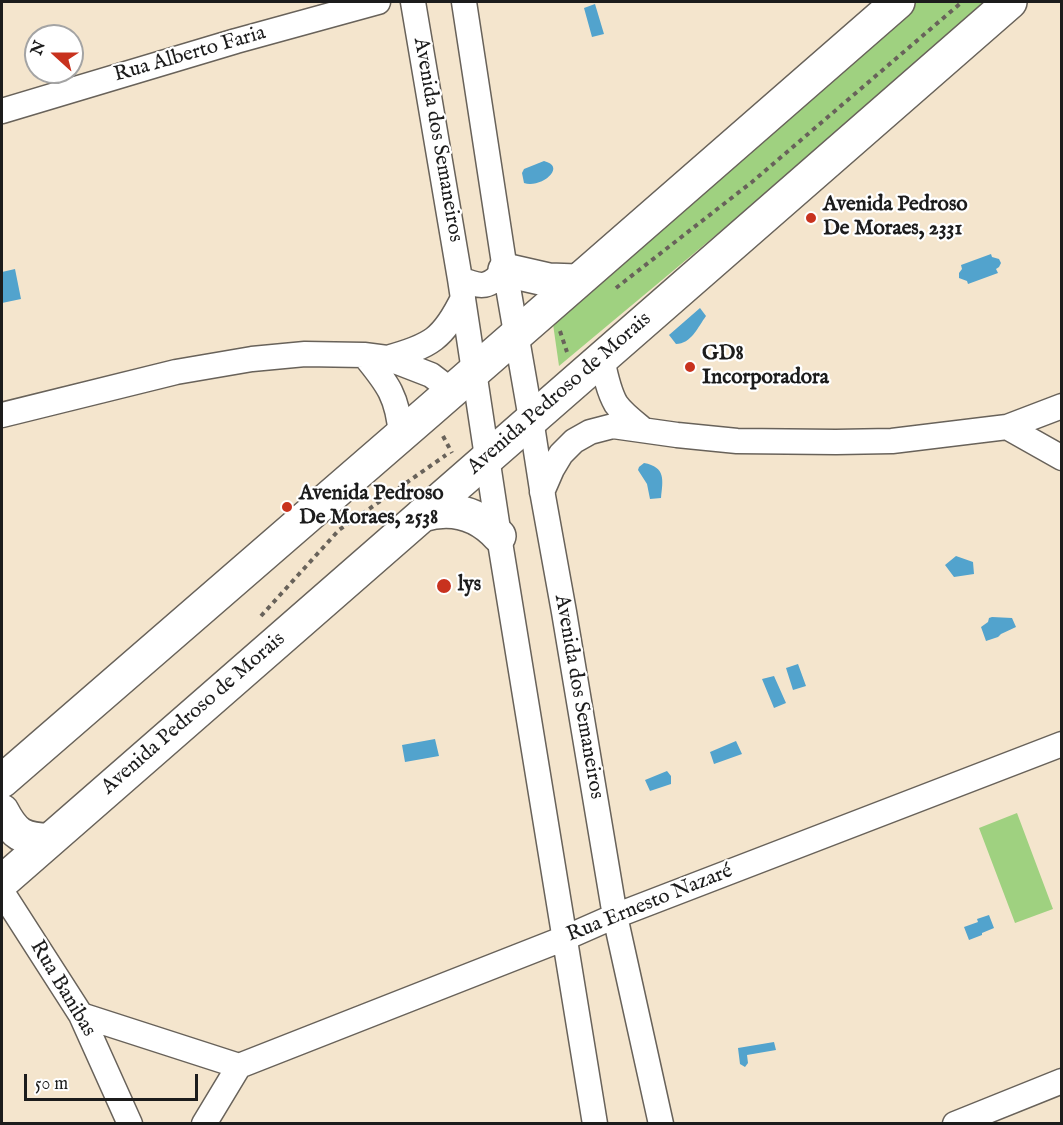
<!DOCTYPE html>
<meta charset="utf-8">
<style>
body{margin:0}
#map{position:relative;width:1063px;height:1125px;overflow:hidden;background:#f4e5cd;font-family:"IM FELL English",serif}
canvas{display:block}
.frame{position:absolute;inset:0;border:3px solid #1c1c1c;pointer-events:none}
.north{position:absolute;left:24px;top:24px;width:60px;height:60px;box-sizing:border-box;background:#fff;border:2px solid #a4a4a4;border-radius:50%;rotate:291deg;font-size:16px;font-weight:700;line-height:24px;text-align:center;color:#1c1c1c}
.north::after{content:'';display:block;margin:auto;width:21px;height:27px;background:#c8321e;clip-path:polygon(50% 0,100% 100%,50% 72%,0 100%)}
.scale{position:absolute;left:24px;top:1074px;width:174px;height:27px;box-sizing:border-box;border:3px solid #1c1c1c;border-top:0;padding-left:8px;font-size:18px;line-height:21px;white-space:nowrap;color:#1c1c1c;-webkit-text-stroke:4px #fff;paint-order:stroke}
</style>
<div id="map">
<canvas width="1063" height="1125"></canvas>
<div class="frame"></div>
<div class="north">N</div>
<div class="scale">50 m</div>
</div>
<script>
const c = document.querySelector('canvas').getContext('2d');
c.lineJoin = 'round';
function paint(path, color) { c.fillStyle = color; c.fill(path, 'evenodd'); }
function stroke(path, color, width, dash) { c.strokeStyle = color; c.lineWidth = width; c.lineCap = dash ? 'butt' : 'round'; c.setLineDash(dash || []); c.stroke(path); }
function label(font, color, halo, rows, align = 'center') {
  c.font = font + ' "IM FELL English",serif'; c.lineWidth = 4.5; c.setLineDash([]); c.textBaseline = 'middle'; c.strokeStyle = halo; c.fillStyle = color; for (const [text, x, y, turn = 0] of rows) {
    c.save(); c.translate(x, y); c.rotate((+turn || 0) * Math.PI / 180); c.textAlign = isNaN(turn) ? turn : align; if (halo) c.strokeText(text, 0, 0); c.fillText(text, 0, 0); c.restore();
  }
}
const green = new Path2D(`
 M914 2H991L825 144 559 366 552 317Z
 M1017 813 1053 909 1015 923 979 828Z`);
const water = new Path2D(`
 M595 4 604 34 592 37 584 8Z
 M544 161C568 167 540 189 524 183L522 173 524 169Z
 M991 254 992 257 999 259 1001 263 999 267 996 269 998 273 968 284 967 281 959 278V273L962 269 961 265Z
 M15 269 21 299 2 303V272Z
 M700 308 706 316C698 327 691 344 676 344L669 335Z
 M644 463C666 467 663 480 661 498L650 499 647 484 638 470 639 467Z
 M956 556 973 562 974 574 954 577 945 565Z
 M992 617 1012 618 1016 627 1001 634 998 637 986 641 981 627 988 622 989 618Z
 M798 664 806 686 793 690 786 668Z
 M774 676 786 703 774 708 762 679Z
 M435 739 439 756 405 762 402 745Z
 M736 741 742 754 714 764 710 752Z
 M667 771 671 776V784L650 791 645 780Z
 M989 915 994 928 982 933V935L969 940 964 927 978 922 977 919Z
 M774 1042 776 1050 747 1055 748 1063 745 1067 740 1064 738 1048Z`);
const path = new Path2D(`
 M616 288 752 182 962 2
 M560 331 567 352
 M443 436 452 453
 M261 616 339 530 446 455`);
const street = new Path2D(`
 M413 2 460 279 499 536 595 1124
 M464 2 505 270 531 419 543 496 564 612 615 916 661 1124
 M2 111 236 41 378 2
 M460 279C483 288 488 288 505 270
 M364 355C388 384 398 397 401 436
 M387 358C431 346 443 339 463 298
 M602 358C605 373 608 390 616 404 623 414 634 422 644 430
 M2 415 176 372 252 359 305 354 364 355 387 358 431 375 452 391
 M1007 427 1062 458
 M542 492 552 469 561 454 574 441 590 432 613 426 677 435 737 441 836 442 892 441 1007 427 1062 406
 M2 892 81 1015 130 1124
 M81 1015 239 1066
 M204 1124 239 1066 565 938 615 916 1062 744
 M955 1124 1062 1081`);
const highway = new Path2D(`
 M505 270 549 280 577 281
 M422 515C451 506 478 513 499 536
 M2 781 429 411 898 2
 M2 811C14 834 23 840 49 840
 M2 882 1010 2`);
const markers = [
 [811,218,6,"#c8321e"],
 [690,367,6,"#c8321e"],
 [287,507,6,"#c8321e"],
 [444,586,8,"#c8321e"]
];
const streetNames = [
 ["Rua Alberto Faria",190,55,-16],
 ["Avenida dos Semaneiros",437,140,80],
 ["Avenida Pedroso de Morais",560,394,-41],
 ["Avenida dos Semaneiros",578,697,80],
 ["Avenida Pedroso de Morais",194,714,-41],
 ["Rua Ernesto Nazaré",650,904,-22],
 ["Rua Banibas",62,989,59]
];
const poiNames = [
 ["Avenida Pedroso",823,206],
 ["De Moraes, 2331",823,230],
 ["GD8",702,355],
 ["Incorporadora",702,379],
 ["Avenida Pedroso",299,495],
 ["De Moraes, 2538",299,519],
 ["lys",458,586]
];
paint(green, '#9fd180');
paint(water, '#52a3cd');
stroke(street, '#68625a', 27);
stroke(highway, '#68625a', 36);
stroke(path, '#68625a', 4, [4.5, 4.5]);
stroke(street, '#fff', 24);
stroke(highway, '#fff', 33);
for (const [x, y, r, color] of markers) { const dot = new Path2D(); dot.arc(x, y, r, 0, 2 * Math.PI); c.fillStyle = color; c.fill(dot); stroke(dot, '#fff', 2); }
label('21px', '#1c1c1c', '#fff', streetNames);
label('bold 21px', '#1c1c1c', '#fff', poiNames, 'left');
</script>
